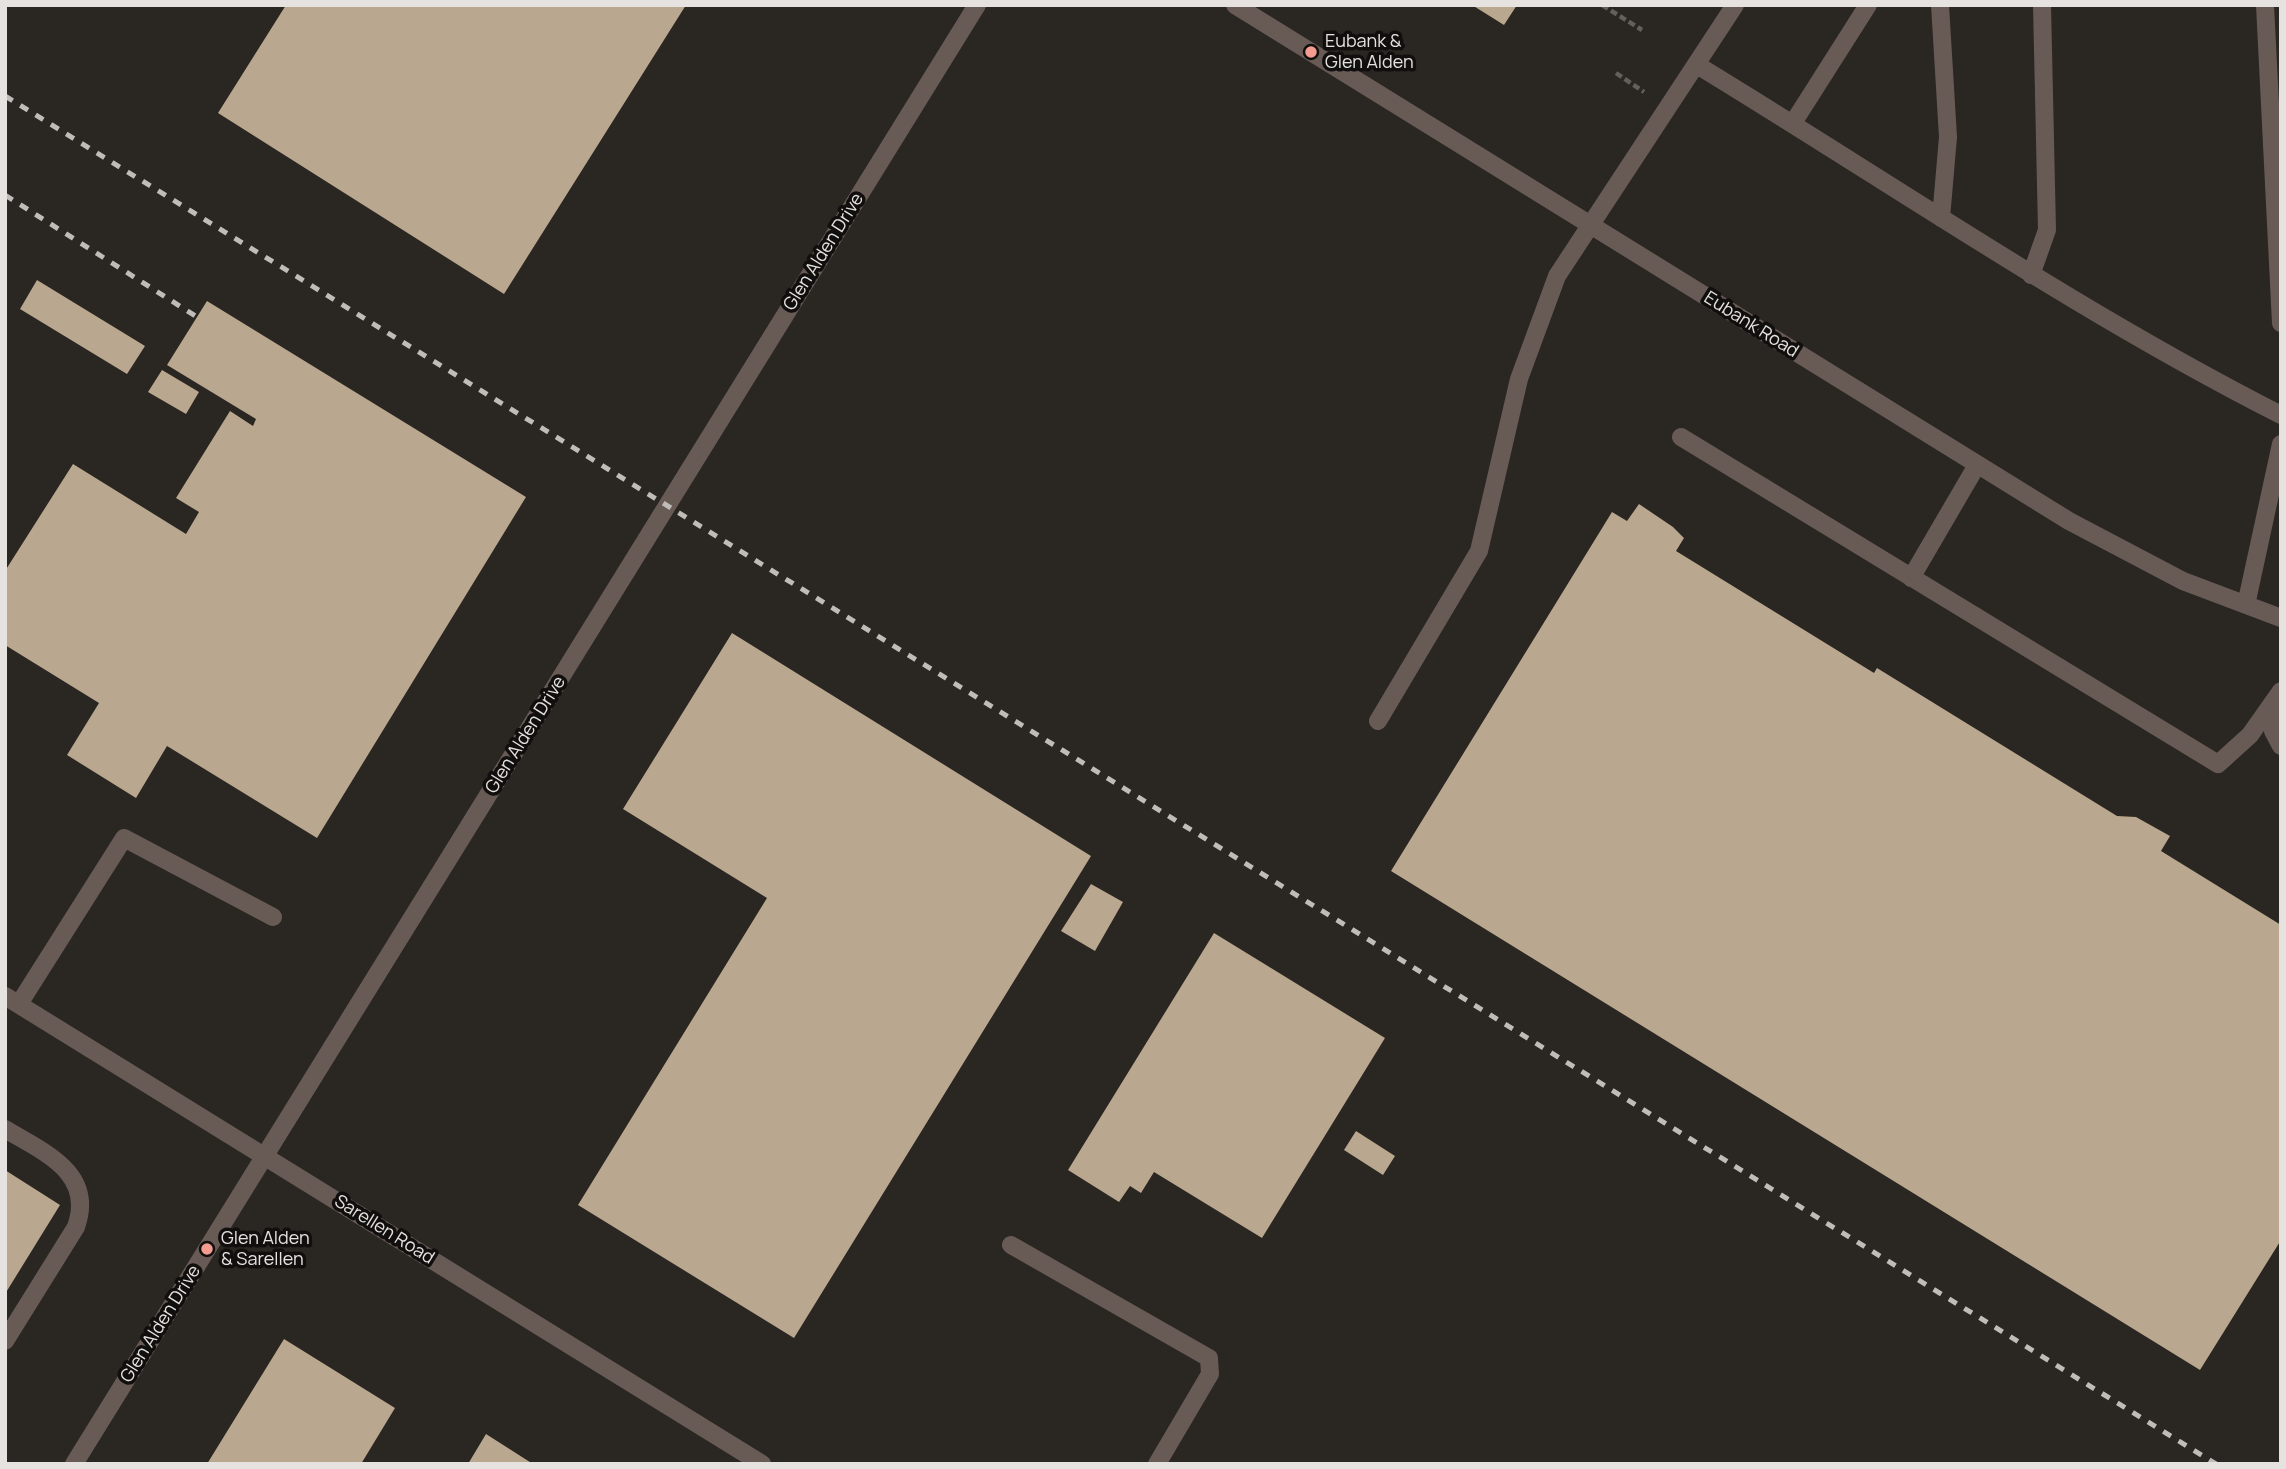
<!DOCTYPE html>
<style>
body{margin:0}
#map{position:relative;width:2286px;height:1469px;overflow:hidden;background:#2a2621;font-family:Manrope,sans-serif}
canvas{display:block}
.frame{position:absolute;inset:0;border:7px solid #e5e2df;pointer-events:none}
</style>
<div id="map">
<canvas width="2286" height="1469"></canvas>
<div class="frame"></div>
</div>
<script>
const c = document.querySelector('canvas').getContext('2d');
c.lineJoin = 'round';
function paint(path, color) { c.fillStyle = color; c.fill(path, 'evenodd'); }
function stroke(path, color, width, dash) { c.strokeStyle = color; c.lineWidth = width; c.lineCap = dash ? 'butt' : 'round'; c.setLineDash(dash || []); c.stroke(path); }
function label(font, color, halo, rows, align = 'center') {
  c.font = font + ' Manrope,sans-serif'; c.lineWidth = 7; c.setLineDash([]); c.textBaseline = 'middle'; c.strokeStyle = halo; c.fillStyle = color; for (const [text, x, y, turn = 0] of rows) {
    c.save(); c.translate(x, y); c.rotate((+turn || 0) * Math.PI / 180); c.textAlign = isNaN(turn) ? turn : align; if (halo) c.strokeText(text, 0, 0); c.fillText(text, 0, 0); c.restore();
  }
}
const building = new Path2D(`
 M286 5H686L504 294 218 113Z
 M1472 5H1517L1504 25Z
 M37 280 145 346 127 374 20 309Z
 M207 301 526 497 317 838 167 746 136 798 67 755 99 703 5 645V571L73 464 186 534 199 512 176 498 230 411 253 426 256 419 167 365Z
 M162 370 199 392 186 414 148 392Z
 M1639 504 1673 527 1684 538 1676 551 1874 673 1877 668 2117 816 2136 817 2170 836 2161 851 2281 925V1240L2200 1370 1391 871 1612 512 1627 521Z
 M732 633 1091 856 794 1338 578 1205 767 898 623 809Z
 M1091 884 1123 902 1095 951 1061 931Z
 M1214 933 1385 1038 1262 1238 1154 1172 1141 1193 1130 1186 1119 1202 1068 1170Z
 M1356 1131 1395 1156 1383 1175 1344 1150Z
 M5 1170 60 1205 5 1294Z
 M284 1339 395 1408 361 1464H207Z
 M486 1434 533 1464H468Z`);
const path = new Path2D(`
 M1602 5 1642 30
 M1616 73 1644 92`);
const minor = new Path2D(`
 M1235 5 2069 521 2183 581 2281 618
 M1940 5 1948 137 1941 218
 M2265 5 2281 323
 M1697 65C1891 183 2078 312 2281 415
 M1793 123 1868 5
 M2031 275 2047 230 2042 5
 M1681 437 2218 764 2250 735 2281 691
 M1911 578 1977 465
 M2246 605 2281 444
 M2278 699 2273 731 2281 746
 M1378 721 1479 551 1519 379 1557 276 1735 5
 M5 996 762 1464
 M19 1004 124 838 273 917
 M5 1129C45 1153 95 1173 76 1227L5 1341
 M1011 1245 1209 1358 1210 1374 1157 1464
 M74 1464 977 5`);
const rail = new Path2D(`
 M5 96 2216 1464
 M5 195 197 317`);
const markers = [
 [1311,52,7,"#f59c90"],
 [207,1249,7,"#f59c90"]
];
const poiNames = [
 ["Eubank &",1325,42],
 ["Glen Alden",1325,63],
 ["Glen Alden",221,1239],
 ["& Sarellen",221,1260]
];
const streetNames = [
 ["Glen Alden Drive",824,252,-58],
 ["Eubank Road",1751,325,32],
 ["Glen Alden Drive",526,735,-58],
 ["Sarellen Road",384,1230,32],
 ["Glen Alden Drive",161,1324,-58]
];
paint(building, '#baa78f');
stroke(path, '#635f5b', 4.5, [7, 3.5]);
stroke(minor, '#685b56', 18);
stroke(rail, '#bfbcb9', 5, [9, 9]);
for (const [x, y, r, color] of markers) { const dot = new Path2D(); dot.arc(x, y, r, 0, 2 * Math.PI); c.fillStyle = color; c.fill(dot); stroke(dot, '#110f0d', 2.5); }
label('18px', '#e5e2df', '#110f0d', poiNames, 'left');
label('18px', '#e5e2df', '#110f0d', streetNames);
</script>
